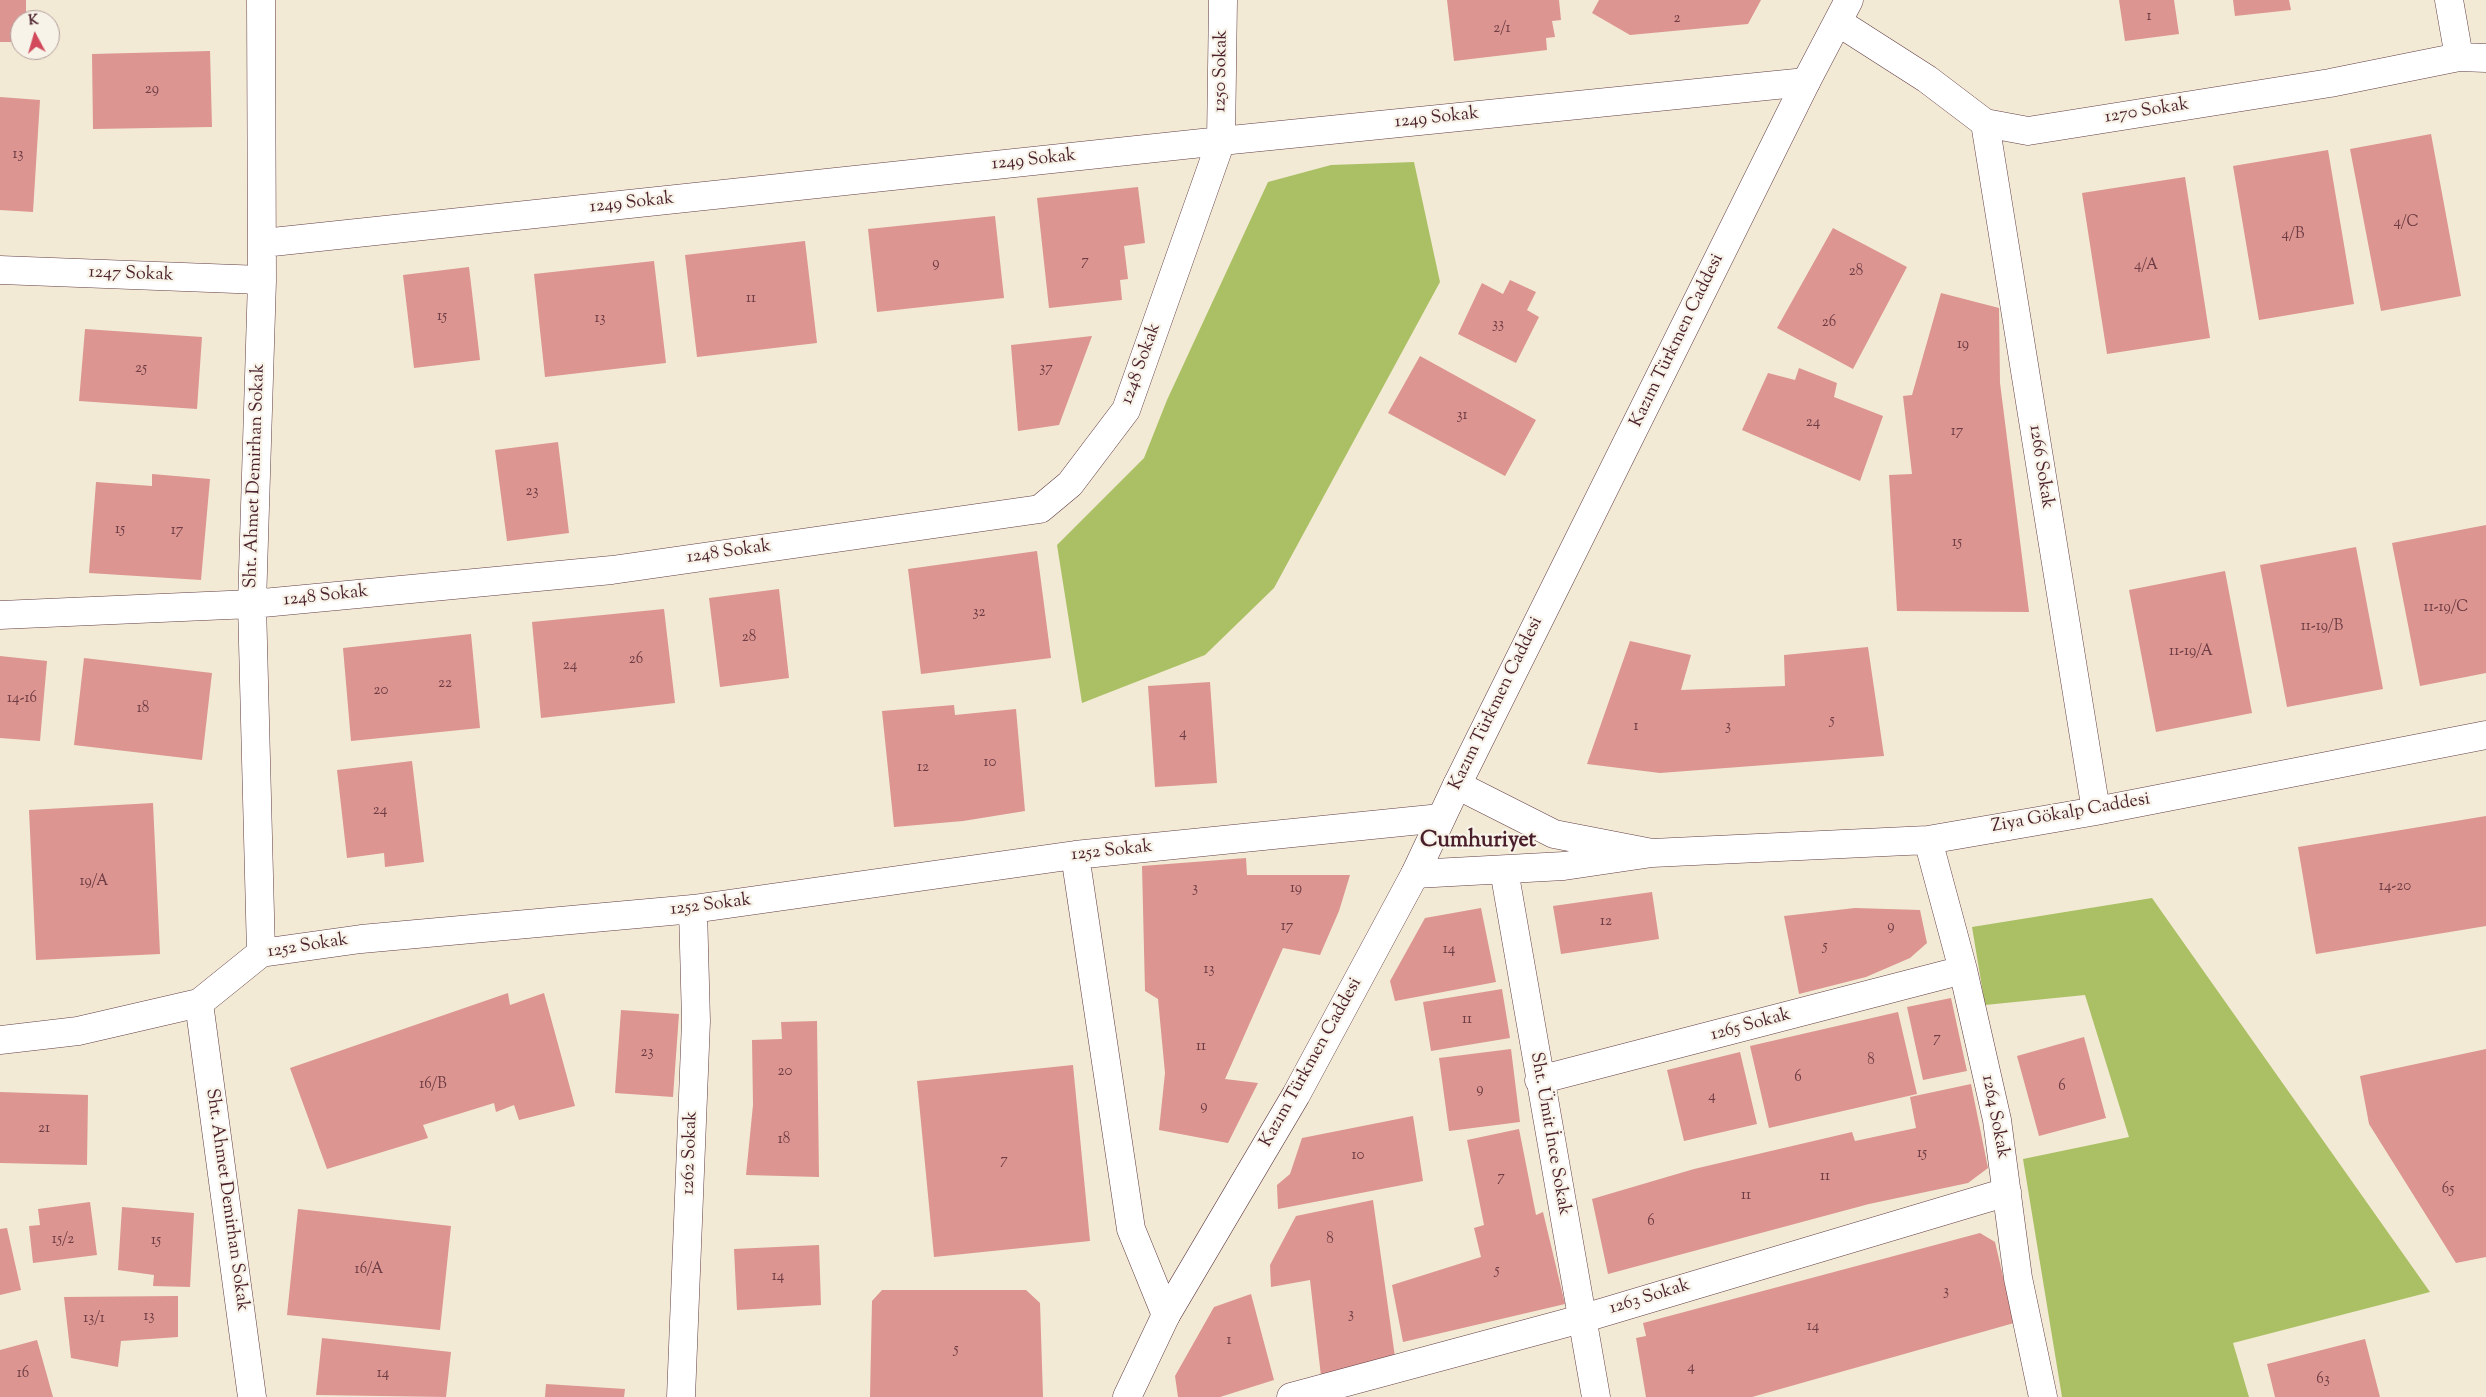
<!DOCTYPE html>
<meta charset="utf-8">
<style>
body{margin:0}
#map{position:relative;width:2486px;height:1397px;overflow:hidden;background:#f2ead4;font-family:"Sorts Mill Goudy",serif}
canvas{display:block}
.north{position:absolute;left:10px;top:10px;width:50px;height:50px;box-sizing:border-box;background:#f7f3e8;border:1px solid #b29e9c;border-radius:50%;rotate:354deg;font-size:14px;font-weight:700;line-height:20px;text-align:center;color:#4a1f2b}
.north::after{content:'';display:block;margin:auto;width:18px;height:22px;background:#d1495b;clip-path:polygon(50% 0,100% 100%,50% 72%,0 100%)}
</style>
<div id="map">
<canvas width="2486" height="1397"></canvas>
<div class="north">K</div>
</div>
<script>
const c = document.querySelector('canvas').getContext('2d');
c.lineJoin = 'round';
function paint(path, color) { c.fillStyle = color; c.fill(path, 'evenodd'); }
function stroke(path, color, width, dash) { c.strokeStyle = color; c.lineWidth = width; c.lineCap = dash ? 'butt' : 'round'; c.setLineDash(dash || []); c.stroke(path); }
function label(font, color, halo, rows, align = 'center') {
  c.font = font + ' "Sorts Mill Goudy",serif'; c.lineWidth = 4.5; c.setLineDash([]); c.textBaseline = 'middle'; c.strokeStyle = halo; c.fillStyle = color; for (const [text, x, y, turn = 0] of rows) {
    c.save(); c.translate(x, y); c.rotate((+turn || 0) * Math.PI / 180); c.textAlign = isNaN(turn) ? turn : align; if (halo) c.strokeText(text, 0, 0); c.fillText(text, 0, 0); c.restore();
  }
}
const green = new Path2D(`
 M1414 162 1440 282 1274 588 1205 655 1082 703 1057 545 1144 458 1167 400 1268 182 1331 165Z
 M2152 898 2430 1292 2233 1343 2249 1397H2062L2023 1159 2129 1137 2085 995 1985 1005 1972 927Z`);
const building = new Path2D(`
 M0 0H26V20H20V42H0Z
 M1447 0H1559L1561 20 1552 21 1555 37 1546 38 1547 50 1454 61Z
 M1599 0H1761L1748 24 1630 35 1592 13Z
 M2119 0H2174L2179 34 2125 41Z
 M2233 0H2289L2291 10 2235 16Z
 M210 51 212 127 93 129 92 54Z
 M0 97 40 100 33 212 0 210Z
 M2431 134 2461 296 2381 311 2350 149Z
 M2328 150 2354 304 2259 320 2233 166Z
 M2185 177 2210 338 2107 354 2082 193Z
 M1138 187 1145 243 1124 246 1128 279 1120 280 1122 300 1049 308 1037 198Z
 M995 216 1004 298 877 312 868 229Z
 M1833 228 1907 267 1853 369 1777 328Z
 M805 241 817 343 697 357 685 255Z
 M654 261 666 363 545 377 534 274Z
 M469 267 480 360 414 368 403 275Z
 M1510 280 1536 292 1527 310 1539 317 1516 363 1458 334 1482 283 1503 294Z
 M1941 293 1999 308 2000 383 2029 612 1897 611 1889 475 1912 474 1903 396 1912 395Z
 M85 329 202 337 197 409 79 401Z
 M1092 336 1059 425 1018 431 1011 345Z
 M1420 356 1536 420 1505 476 1388 413Z
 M1799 368 1837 383 1834 397 1883 416 1860 481 1742 430 1768 373 1795 380Z
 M558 442 569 533 507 541 495 450Z
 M152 474 210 479 201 580 89 573 96 482 152 486Z
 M2486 525V673L2420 686 2392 543Z
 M2356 547 2383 689 2287 707 2260 565Z
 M1037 551 1051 658 921 674 908 569Z
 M2225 571 2252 713 2156 732 2129 590Z
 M779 589 789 678 720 687 709 598Z
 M664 609 675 703 541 718 532 622Z
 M471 634 480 728 351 741 343 648Z
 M1630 641 1691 655 1681 690 1785 686 1784 655 1868 647 1884 756 1660 773 1587 764Z
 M0 656 47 661 40 741 0 738Z
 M84 658 212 673 202 760 74 745Z
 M1210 682 1217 783 1155 787 1148 686Z
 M954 705 955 715 1016 709 1025 811 963 821 894 827 882 711Z
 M412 761 424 862 385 867 384 853 347 858 337 770Z
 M153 803 160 954 36 960 29 810Z
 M2486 816V926L2316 954 2298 847Z
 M1246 858 1247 875H1350L1339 911 1320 955 1283 948 1225 1079 1258 1083 1228 1143 1159 1130 1165 1073 1158 999 1145 991 1142 866Z
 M1652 892 1659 939 1561 954 1553 906Z
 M1481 908 1496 982 1395 1001 1390 981 1425 918Z
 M1855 908 1920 910 1927 943 1910 958 1866 977 1799 994 1784 916Z
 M1502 989 1510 1038 1431 1051 1423 1002Z
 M508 993 510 1005 544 993 575 1106 519 1120 514 1105 496 1112 494 1103 423 1125 428 1138 327 1169 290 1068Z
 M1951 998 1967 1071 1923 1080 1907 1007Z
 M621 1010 679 1014 673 1097 615 1093Z
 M1898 1012 1917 1094 1769 1128 1750 1046Z
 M817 1021 819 1177 746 1175 753 1105 752 1040 782 1039 781 1022Z
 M2084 1037 2106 1118 2039 1136 2017 1056Z
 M1511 1049 1520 1122 1449 1131 1439 1058Z
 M2486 1049V1257L2456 1263 2369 1124 2360 1076Z
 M1740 1052 1757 1124 1684 1141 1667 1070Z
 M1073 1065 1090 1241 934 1257 917 1081Z
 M1971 1084 1988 1168 1968 1183 1869 1204 1608 1274 1592 1199 1694 1169 1852 1132 1855 1141 1916 1128 1910 1097Z
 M0 1092 88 1095 87 1165 0 1163Z
 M1413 1116 1423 1181 1278 1209 1277 1185 1290 1174 1302 1138Z
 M1519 1129 1536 1215 1543 1212 1565 1304 1403 1342 1392 1285 1481 1257 1474 1228 1484 1225 1467 1140Z
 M1373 1200 1395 1357 1321 1376 1310 1280 1271 1287 1270 1265 1296 1216Z
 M90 1202 97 1255 33 1263 29 1226 40 1225 38 1209Z
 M122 1207 194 1213 190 1287 153 1286 154 1275 118 1270Z
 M298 1209 451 1226 440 1330 287 1315Z
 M7 1228 21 1290 0 1295V1229Z
 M1980 1233 1995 1242 2014 1323 1752 1397H1646L1636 1338 1646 1336 1643 1323Z
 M819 1245 821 1305 737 1310 734 1249Z
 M882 1290H1026L1040 1303 1043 1397H870L872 1301Z
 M1251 1294 1274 1380 1220 1397H1178L1175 1376 1214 1307Z
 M178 1296V1337L121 1341 118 1367 71 1358 64 1297Z
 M322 1338 451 1352 446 1397 316 1395Z
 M2365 1339 2380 1397H2275L2267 1364Z
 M37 1340 53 1397H0V1350Z
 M546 1384 625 1389 624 1397H545Z`);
const minor = new Path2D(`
 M261 0 262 280 252 604 261 953
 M2449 0 2459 57
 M1838 22 1927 79 1985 123 2028 131 2330 83 2459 57 2486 58
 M1985 123 2096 811
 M263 243 1221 141 1806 82
 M0 270 262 280
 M0 615 252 604 612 570 1040 509 1070 484 1126 410 1221 141 1223 0
 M1928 840 1963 970 1997 1120 2018 1278 2043 1397
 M1652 853 1928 840 2096 811 2486 735
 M1075 855 1131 1229 1166 1315
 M1504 870 1596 1397
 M1415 874 1564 866 1652 853 1554 834 1457 785
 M199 1003 252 1397
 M0 1040 78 1031 199 1003 261 953 361 939 693 909 1075 855 1441 818
 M1539 1080 1963 970
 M681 1397 696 1021 693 909
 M1291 1397 1581 1319 2007 1192`);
const major = new Path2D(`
 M1127 1397 1166 1315 1296 1095 1415 874 1457 785 1806 82 1849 0`);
const numberNames = [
 ["1",2149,17],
 ["2",1677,19],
 ["2/1",1502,29],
 ["29",152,90],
 ["13",18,155],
 ["4/C",2406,223],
 ["4/B",2293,235],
 ["7",1085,262],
 ["9",936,264],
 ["4/A",2146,266],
 ["28",1856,272],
 ["11",751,299],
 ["15",442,317],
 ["13",600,319],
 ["26",1829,323],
 ["33",1498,325],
 ["19",1963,345],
 ["25",141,369],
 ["37",1046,369],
 ["31",1462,416],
 ["24",1813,423],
 ["17",1957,432],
 ["23",532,492],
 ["15",120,530],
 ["17",177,531],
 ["15",1957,543],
 ["11-19/C",2446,608],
 ["32",979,613],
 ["11-19/B",2322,627],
 ["28",749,638],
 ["11-19/A",2191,652],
 ["26",636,660],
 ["24",570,666],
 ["22",445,684],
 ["20",381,691],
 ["14-16",22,699],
 ["18",143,709],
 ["5",1832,721],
 ["1",1636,727],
 ["3",1728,727],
 ["4",1183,734],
 ["10",990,763],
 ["12",923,768],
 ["24",380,811],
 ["19/A",94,882],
 ["14-20",2395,887],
 ["3",1195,889],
 ["19",1296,889],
 ["12",1606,922],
 ["17",1287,927],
 ["9",1891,927],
 ["5",1825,947],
 ["14",1449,950],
 ["13",1209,970],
 ["11",1467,1020],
 ["7",1937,1039],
 ["11",1201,1047],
 ["23",647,1053],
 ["8",1871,1061],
 ["20",785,1072],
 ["6",1798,1078],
 ["16/B",433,1085],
 ["6",2062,1087],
 ["9",1480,1090],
 ["4",1712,1097],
 ["9",1204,1107],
 ["21",44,1129],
 ["18",784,1140],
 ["15",1922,1154],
 ["10",1358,1156],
 ["7",1004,1161],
 ["11",1825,1177],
 ["7",1501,1178],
 ["65",2448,1190],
 ["11",1746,1196],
 ["6",1651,1222],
 ["15/2",63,1240],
 ["8",1330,1240],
 ["15",156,1241],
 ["16/A",369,1270],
 ["5",1497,1271],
 ["14",778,1277],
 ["3",1946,1292],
 ["3",1351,1315],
 ["13",149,1317],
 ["13/1",94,1319],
 ["14",1813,1327],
 ["1",1229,1341],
 ["5",956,1350],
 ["4",1691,1368],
 ["16",23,1374],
 ["14",383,1374],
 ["63",2323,1380]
];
const streetNames = [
 ["1250 Sokak",1222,71,-89],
 ["1270 Sokak",2147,112,-9],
 ["1249 Sokak",1437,119,-6],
 ["1249 Sokak",1034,161,-6],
 ["1249 Sokak",632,204,-6],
 ["1247 Sokak",131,275,2],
 ["Kazım Türkmen Caddesi",1678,341,-64],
 ["1248 Sokak",1142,364,-70],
 ["1266 Sokak",2040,467,81],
 ["Sht. Ahmet Demirhan Sokak",256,476,-88],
 ["1248 Sokak",729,553,-8],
 ["1248 Sokak",326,597,-6],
 ["Kazım Türkmen Caddesi",1497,704,-64],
 ["Ziya Gökalp Caddesi",2071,814,-10],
 ["1252 Sokak",1112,852,-6],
 ["1252 Sokak",711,906,-7],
 ["1252 Sokak",308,947,-9],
 ["1265 Sokak",1751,1026,-15],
 ["Kazım Türkmen Caddesi",1312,1063,-61],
 ["1264 Sokak",1994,1117,79],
 ["Sht. Ümit İnce Sokak",1549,1134,80],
 ["1262 Sokak",691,1153,-88],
 ["Sht. Ahmet Demirhan Sokak",226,1200,82],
 ["1263 Sokak",1650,1298,-17]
];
const districtNames = [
 ["Cumhuriyet",1478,842]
];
paint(green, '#abc065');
paint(building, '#dc9590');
stroke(minor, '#633d44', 29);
stroke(major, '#633d44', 29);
stroke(minor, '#fff', 28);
stroke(major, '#fff', 28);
label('15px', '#6e3c44', null, numberNames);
label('18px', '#4a1f2b', '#f7f3e8', streetNames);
label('bold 22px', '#4a1f2b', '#f7f3e8', districtNames);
</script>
